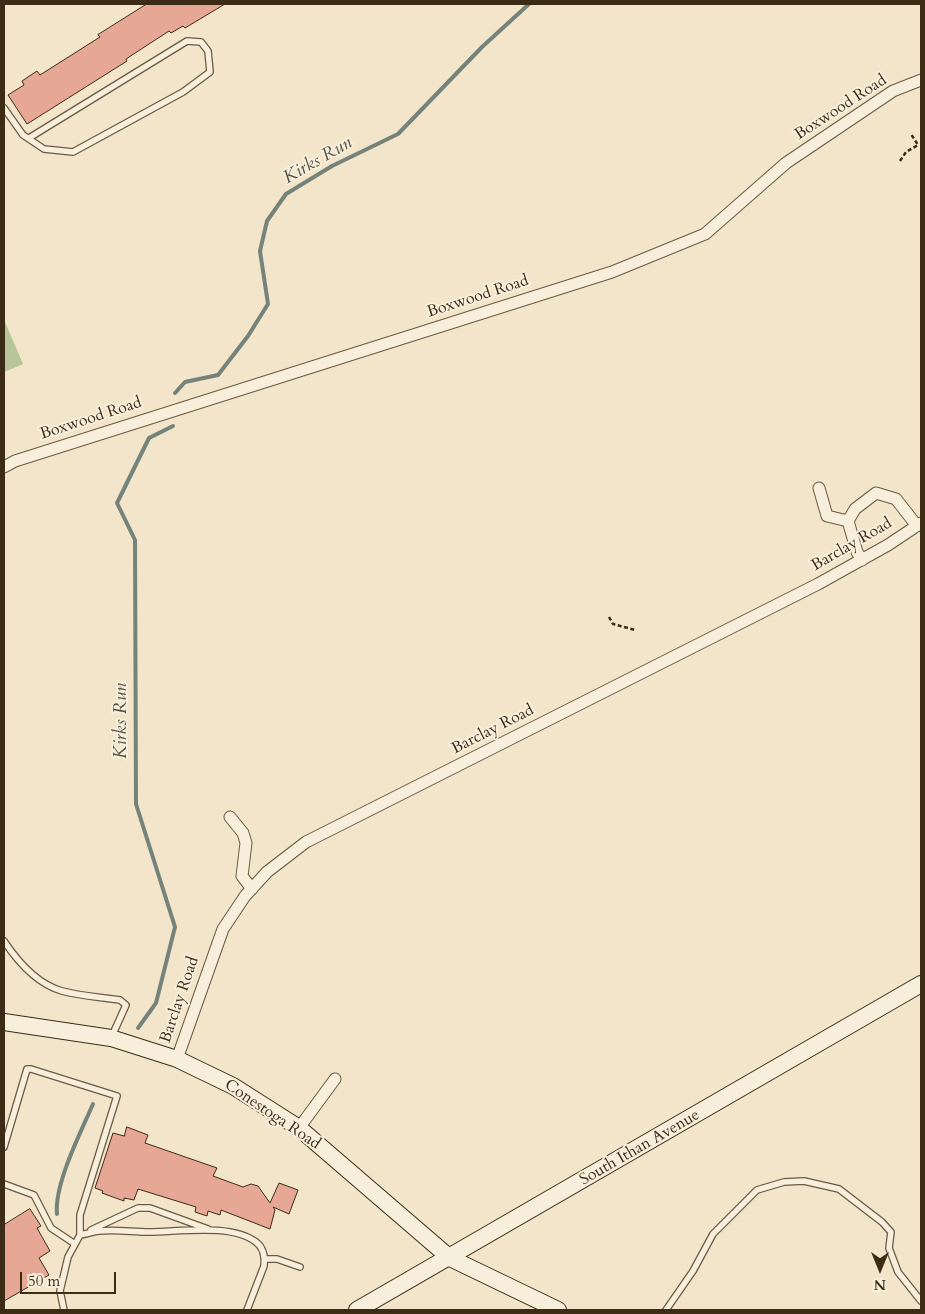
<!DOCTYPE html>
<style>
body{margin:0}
#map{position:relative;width:925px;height:1314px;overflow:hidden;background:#f2e5c9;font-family:Cardo,serif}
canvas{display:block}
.frame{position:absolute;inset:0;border:5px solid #3c2c16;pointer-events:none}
.north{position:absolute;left:855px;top:1244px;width:50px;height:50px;-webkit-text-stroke:4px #f7eedc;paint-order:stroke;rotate:180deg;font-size:14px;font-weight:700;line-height:20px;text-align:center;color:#3c2c16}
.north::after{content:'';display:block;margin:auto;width:18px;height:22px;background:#3c2c16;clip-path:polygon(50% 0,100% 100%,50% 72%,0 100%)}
.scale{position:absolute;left:20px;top:1272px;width:96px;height:22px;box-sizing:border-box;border:2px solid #3c2c16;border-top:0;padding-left:6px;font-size:15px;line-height:18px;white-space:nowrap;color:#3c2c16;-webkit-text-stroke:4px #f7eedc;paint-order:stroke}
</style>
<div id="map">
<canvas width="925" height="1314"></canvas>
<div class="frame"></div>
<div class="north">N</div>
<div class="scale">50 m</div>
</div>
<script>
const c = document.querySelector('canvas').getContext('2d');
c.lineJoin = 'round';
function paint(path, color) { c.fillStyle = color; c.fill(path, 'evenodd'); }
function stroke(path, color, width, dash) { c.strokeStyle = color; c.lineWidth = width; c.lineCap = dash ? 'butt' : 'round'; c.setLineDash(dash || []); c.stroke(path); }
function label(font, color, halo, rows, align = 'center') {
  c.font = font + ' Cardo,serif'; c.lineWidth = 4; c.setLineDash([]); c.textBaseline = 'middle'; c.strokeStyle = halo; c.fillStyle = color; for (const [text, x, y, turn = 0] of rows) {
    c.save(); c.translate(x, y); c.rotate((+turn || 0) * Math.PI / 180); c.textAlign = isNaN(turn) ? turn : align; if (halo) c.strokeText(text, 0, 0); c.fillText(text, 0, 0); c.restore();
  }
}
const green = new Path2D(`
 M4 322H5L23 364 4 372Z`);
const stream = new Path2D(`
 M175 393 185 382 218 375 248 336 268 304 260 251 267 221 286 194 332 166 398 134 482 47 529 4
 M138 1028 156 1003 175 927 136 804 135 540 117 503 149 438 173 426
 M57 1214C54 1184 81 1132 93 1104`);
const building = new Path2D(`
 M147 4H225L185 28 183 26 171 33 169 31 126 59 127 61 27 124 8 95 24 85 22 81 37 71 40 75 100 37 98 35Z
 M127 1127 148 1135 145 1143 217 1168 213 1176 243 1187 251 1184 258 1186 270 1203 279 1183 298 1190 289 1214 273 1207 275 1210 270 1229 221 1210 220 1215 208 1211 207 1216 195 1212 196 1207 138 1189 134 1200 124 1198V1201L102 1193 103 1191 95 1188 113 1133 124 1136Z
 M30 1209 41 1226 37 1228 50 1251 39 1258 49 1275 4 1301V1225Z`);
const path = new Path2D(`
 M900 161 906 152 918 145 911 134
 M609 617 613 624 635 630`);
const lane = new Path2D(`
 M4 108 23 135 44 149 73 152 183 92 210 72 208 51 201 42 187 41 29 138
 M4 941C18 962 37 984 62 991 80 996 101 997 120 1000L126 1005 112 1036
 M4 1147 27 1069H31L117 1096 80 1215V1235L68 1257 60 1291 64 1310
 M4 1184 34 1195 51 1228 75 1244
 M91 1230 138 1208H150L208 1229
 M80 1235C86 1234 92 1232 99 1231 115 1229 133 1232 149 1232 179 1232 231 1223 256 1242 264 1248 265 1257 264 1266L247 1310
 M265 1259H277L300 1267
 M666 1310 693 1271 713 1234 757 1190 784 1182 804 1181 839 1189 882 1222 891 1232 889 1248 898 1272 921 1301`);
const street = new Path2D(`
 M4 467 15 461 612 272 705 234 786 163 893 91 921 80
 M819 488 827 516 848 521
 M862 560 857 552 848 521 855 509 876 493 896 499 917 526
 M230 817 243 833 246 843 242 876 252 889
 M177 1059 223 929 245 896 267 872 306 842 818 584 888 545 921 523
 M299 1128 335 1079`);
const secondary = new Path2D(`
 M4 1022 111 1038 177 1059 233 1086 299 1128 450 1258 558 1310
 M357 1310 921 984`);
const streetNames = [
 ["Boxwood Road",841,108,-33],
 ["Boxwood Road",478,297,-18],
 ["Boxwood Road",91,419,-18],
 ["Barclay Road",852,545,-30],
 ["Barclay Road",493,730,-27],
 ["Barclay Road",180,1000,-71],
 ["Conestoga Road",272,1115,34],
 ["South Ithan Avenue",640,1148,-30]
];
const waterNames = [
 ["Kirks Run",318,161,-30],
 ["Kirks Run",122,721,-90]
];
paint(green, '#b7c599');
stroke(stream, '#76837a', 4);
paint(building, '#e6a794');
stroke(building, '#3c2c16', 1);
stroke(lane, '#6a5a43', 8);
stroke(street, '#6a5a43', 13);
stroke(secondary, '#3c2c16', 18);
stroke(path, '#3c2c16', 2.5, [4, 2.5]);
stroke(lane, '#f7eedc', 5.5);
stroke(street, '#f7eedc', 11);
stroke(secondary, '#f7eedc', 16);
label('16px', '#3c2c16', '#f7eedc', streetNames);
label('italic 18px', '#545040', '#f7eedc', waterNames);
</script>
